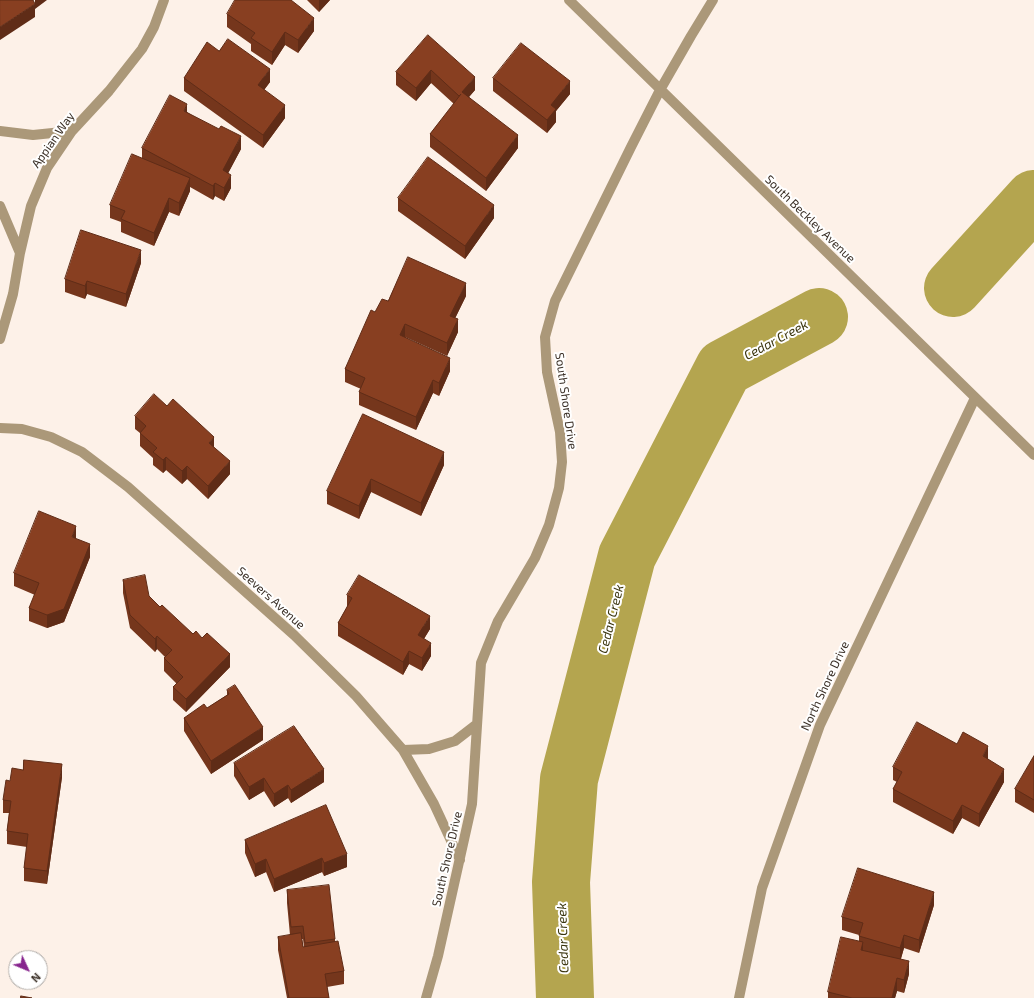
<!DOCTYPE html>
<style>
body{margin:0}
#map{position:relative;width:1034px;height:998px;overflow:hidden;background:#fdf1e8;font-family:"Exo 2",sans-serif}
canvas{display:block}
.north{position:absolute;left:8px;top:950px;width:40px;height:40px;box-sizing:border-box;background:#fff;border:1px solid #b0aca8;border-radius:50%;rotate:134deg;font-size:11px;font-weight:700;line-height:16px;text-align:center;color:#3a2f26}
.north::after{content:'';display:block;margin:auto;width:14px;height:18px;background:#87258e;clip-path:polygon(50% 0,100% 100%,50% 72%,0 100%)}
</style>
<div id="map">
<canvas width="1034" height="998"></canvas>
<div class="north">N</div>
</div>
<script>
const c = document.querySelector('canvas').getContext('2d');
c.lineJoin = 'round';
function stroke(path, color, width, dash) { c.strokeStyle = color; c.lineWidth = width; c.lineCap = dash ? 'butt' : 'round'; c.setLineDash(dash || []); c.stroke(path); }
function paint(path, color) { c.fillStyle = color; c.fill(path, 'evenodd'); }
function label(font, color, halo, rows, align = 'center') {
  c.font = font + ' "Exo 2",sans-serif'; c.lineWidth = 4; c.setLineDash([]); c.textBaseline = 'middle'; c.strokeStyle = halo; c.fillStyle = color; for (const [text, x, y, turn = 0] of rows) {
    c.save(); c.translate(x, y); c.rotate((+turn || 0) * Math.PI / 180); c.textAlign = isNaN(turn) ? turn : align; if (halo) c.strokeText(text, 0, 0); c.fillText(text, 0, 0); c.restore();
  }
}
const river = new Path2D(`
 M953 288 1034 199
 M565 998 561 882 569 779 627 556 724 368 819 317`);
const minor = new Path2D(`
 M569 0 1034 455
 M0 131 33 135 72 131
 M0 206 20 253
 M0 339 13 294 20 253 31 206 47 168 72 131 109 91 142 49 154 27 164 0
 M0 428 22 429 51 437 82 452 128 487 294 635 356 696 403 750 434 804 460 860
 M403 750 429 749 455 741 477 724
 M426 998 438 956 472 804 481 663 498 621 535 558 549 525 559 488 562 462 560 432 547 372 545 337 555 301 631 147 660 90 691 36 713 0
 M739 998 762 888 820 725 975 398`);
const wall = new Path2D(`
 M307 0H330L319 12Z
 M227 14 314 31 298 53 285 45 272 65 251 51V44L227 27Z
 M428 35 475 90 469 97 518 148 486 191 430 147V134L454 104 431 83 416 101 396 85V72Z
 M219 51 270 82 264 90 285 118 263 148 184 91V78Z
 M493 78 570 94 556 111V122L547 133 493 91Z
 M187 112 241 149 228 173 231 188 224 201 215 196 213 200 190 187V191L179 216 169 212 154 246 121 232V222L110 218V205L142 158V148Z
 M398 198 494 218 465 259 398 211Z
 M141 263 126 307 87 294 85 299 65 292V279Z
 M466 296 455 318 458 332 447 356 405 337 450 371 439 396 433 393 416 430 359 405V392L361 389 345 382V369L375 312 388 301Z
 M363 414 444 465 421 516 371 492 359 519 327 504V491Z
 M135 416 214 447 230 474 208 499 187 479 182 484 166 470 163 473 153 465V458L140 446V433L135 429Z
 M76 539 90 557 64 622 47 628 29 621V608L35 595 14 586V573Z
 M123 580 149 596 160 607 193 634 230 667 186 712 173 700V687L177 684 164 671V658L165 657 157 649 155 652 130 628 123 593Z
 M347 595 430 629 424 639 431 656 422 671 409 664 403 675 338 636V623L347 607Z
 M227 690 263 740 211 774 184 731V718L207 708 227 695Z
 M957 744 988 759 1004 782 979 827 962 818 953 834 893 802V789L897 782 893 780V767Z
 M1034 756V813L1015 802V789Z
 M234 763 324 782 291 803 288 798 274 807 264 791 249 800 234 776Z
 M62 777 47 884 24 881V868L27 847 7 844V831L9 813H3V800L10 781Z
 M326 805 347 867 324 876 322 872 274 892 266 872 255 877 245 853V840Z
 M287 890 335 939V942L344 971V984L327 987 329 998H287L278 950V937L290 935 287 903ZM302 939H303L304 947H303Z
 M934 905 919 953 904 948 901 959 909 974 904 993 897 991 895 998H828V992L859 941V935L842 930V917Z`);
const shadedWall = new Path2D(`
 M35 0H47L35 9V17L0 40V27L35 4Z
 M319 0H330L319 12Z
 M314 18V31L298 53V40Z
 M285 32V45L272 65V52Z
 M270 69V82L258 98V85Z
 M431 70V83L416 101V88Z
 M475 77V90L462 105V92Z
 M570 81V94L556 111V122L547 133V120L551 105Z
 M187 104V117L184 111Z
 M285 105V118L263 148V135Z
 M518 135V148L486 191V178Z
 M241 136V149L223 183V170Z
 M231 175V188L224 201V188Z
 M190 178V191L179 216V203Z
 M215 183V196L213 200V186Z
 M169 198V212L154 246V233Z
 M494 205V218L465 259V246Z
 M141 250V263L126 307V294Z
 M87 281V294L85 299V286Z
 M466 283V296L450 329V316Z
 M458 319V332L447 356V343Z
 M405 324V337L400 335Z
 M450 358V371L439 396V383Z
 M433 380V393L416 430V417Z
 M214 437V450L209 443Z
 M444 452V465L421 516V503Z
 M166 457V470L163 473V460Z
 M230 461V474L208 499V486Z
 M187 466V479L182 484V471Z
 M371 479V492L359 519V506Z
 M76 526V539L72 537Z
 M90 544V557L64 622 47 628V615Z
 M430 616V629L418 648V635Z
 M157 636V649L155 652V639Z
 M431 643V656L422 671V658Z
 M409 651V664L403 675V662Z
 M230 654V667L186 712V699Z
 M263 727V740L211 774V761Z
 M988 746V759L983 769V756Z
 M62 764V777L47 884V871Z
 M324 769V782L291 803V790Z
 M1004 769V782L979 827V814Z
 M264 778V791L249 800V787Z
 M288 785V798L274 807V794Z
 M962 805V818L953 834V821Z
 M347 854V867L324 876V863Z
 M322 858V872L274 892V879Z
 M266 859V872L255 877V864Z
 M934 892V905L919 953V940Z
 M904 935V948L900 961V948Z
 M863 942V955L861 950Z
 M909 961V974L904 993V980Z
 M897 978V991L895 998H892Z`);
const building = new Path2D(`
 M0 0H33L35 4 0 27Z
 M235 0H291L314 18 298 40 285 32 272 52 251 38 255 33 227 14Z
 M428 35 475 77 462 92 518 135 486 178 430 134 461 94 459 96 431 70 416 88 396 72Z
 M228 39 270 69 258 85 285 105 263 135 184 78 207 42 219 51Z
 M521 43 570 81 551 105 556 109 547 120 493 78Z
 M170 95 187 104 184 111 219 129 221 126 241 136 223 170 231 175 224 188 215 183 213 186 142 148Z
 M132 154 190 178 179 203 169 198 154 233 121 219 125 211 110 205Z
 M428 157 494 205 465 246 398 198Z
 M81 230 141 250 126 294 87 281 85 286 65 279Z
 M408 257 466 283 450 316 458 319 447 343 405 324 400 335 450 358 439 383 433 380 416 417 359 392 365 378 345 369 371 310 375 312 382 299 388 301Z
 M154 394 167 406 173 399 214 437 209 443 230 461 208 486 187 466 182 471 166 457 163 460 153 452 157 448 140 433 146 426 135 416Z
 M363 414 444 452 421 503 371 479 359 506 327 491Z
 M39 511 76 526 72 537 90 544 64 609 47 615 29 608 39 583 14 573Z
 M145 575 149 596 160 607 162 605 193 634 196 631 202 638 207 633 230 654 186 699 173 687 183 677 164 658 172 650 157 636 155 639 130 615 123 580Z
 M359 575 430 616 418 635 431 643 422 658 409 651 403 662 338 623 352 598 347 595Z
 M235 685 263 727 211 761 184 718 204 704 207 708 229 694 227 690Z
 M917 722 957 744 963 732 988 746 983 756 1004 769 979 814 962 805 953 821 893 789 902 772 893 767Z
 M294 726 324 769 291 790 288 785 274 794 264 778 249 787 234 763Z
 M1034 756V800L1015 789Z
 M24 760 62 764 47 871 24 868 28 834 7 831 11 801 3 800 6 780 10 781 12 768 23 770Z
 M326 805 347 854 324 863 322 858 274 879 266 859 255 864 245 840Z
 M858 868 934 892 919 940 904 935 900 948 859 936 863 923 842 917Z
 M329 885 335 939 305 943 303 926 291 927 287 890Z
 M301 933 303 947 338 941 344 971 325 974 329 998H289L278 937Z
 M841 937 863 942 861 950 909 961 904 980 897 978 892 998H852L828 992Z
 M21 996 32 998H21Z`);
const streetNames = [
 ["Appian Way",53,140,-55],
 ["South Beckley Avenue",810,219,44],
 ["South Shore Drive",566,401,82],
 ["Seevers Avenue",271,598,42],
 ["North Shore Drive",825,686,-65],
 ["South Shore Drive",447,859,-77]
];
const waterNames = [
 ["Cedar Creek",776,340,-28],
 ["Cedar Creek",611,619,-76],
 ["Cedar Creek",563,938,-92]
];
stroke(river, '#b4a54f', 58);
stroke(minor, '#ab9879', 10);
paint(wall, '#75361c');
paint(shadedWall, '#5f2c17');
paint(building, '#883f21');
stroke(building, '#5f2c17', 1);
label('12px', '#3a2f26', '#fff', streetNames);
label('italic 13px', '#3b350f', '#fff', waterNames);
</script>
